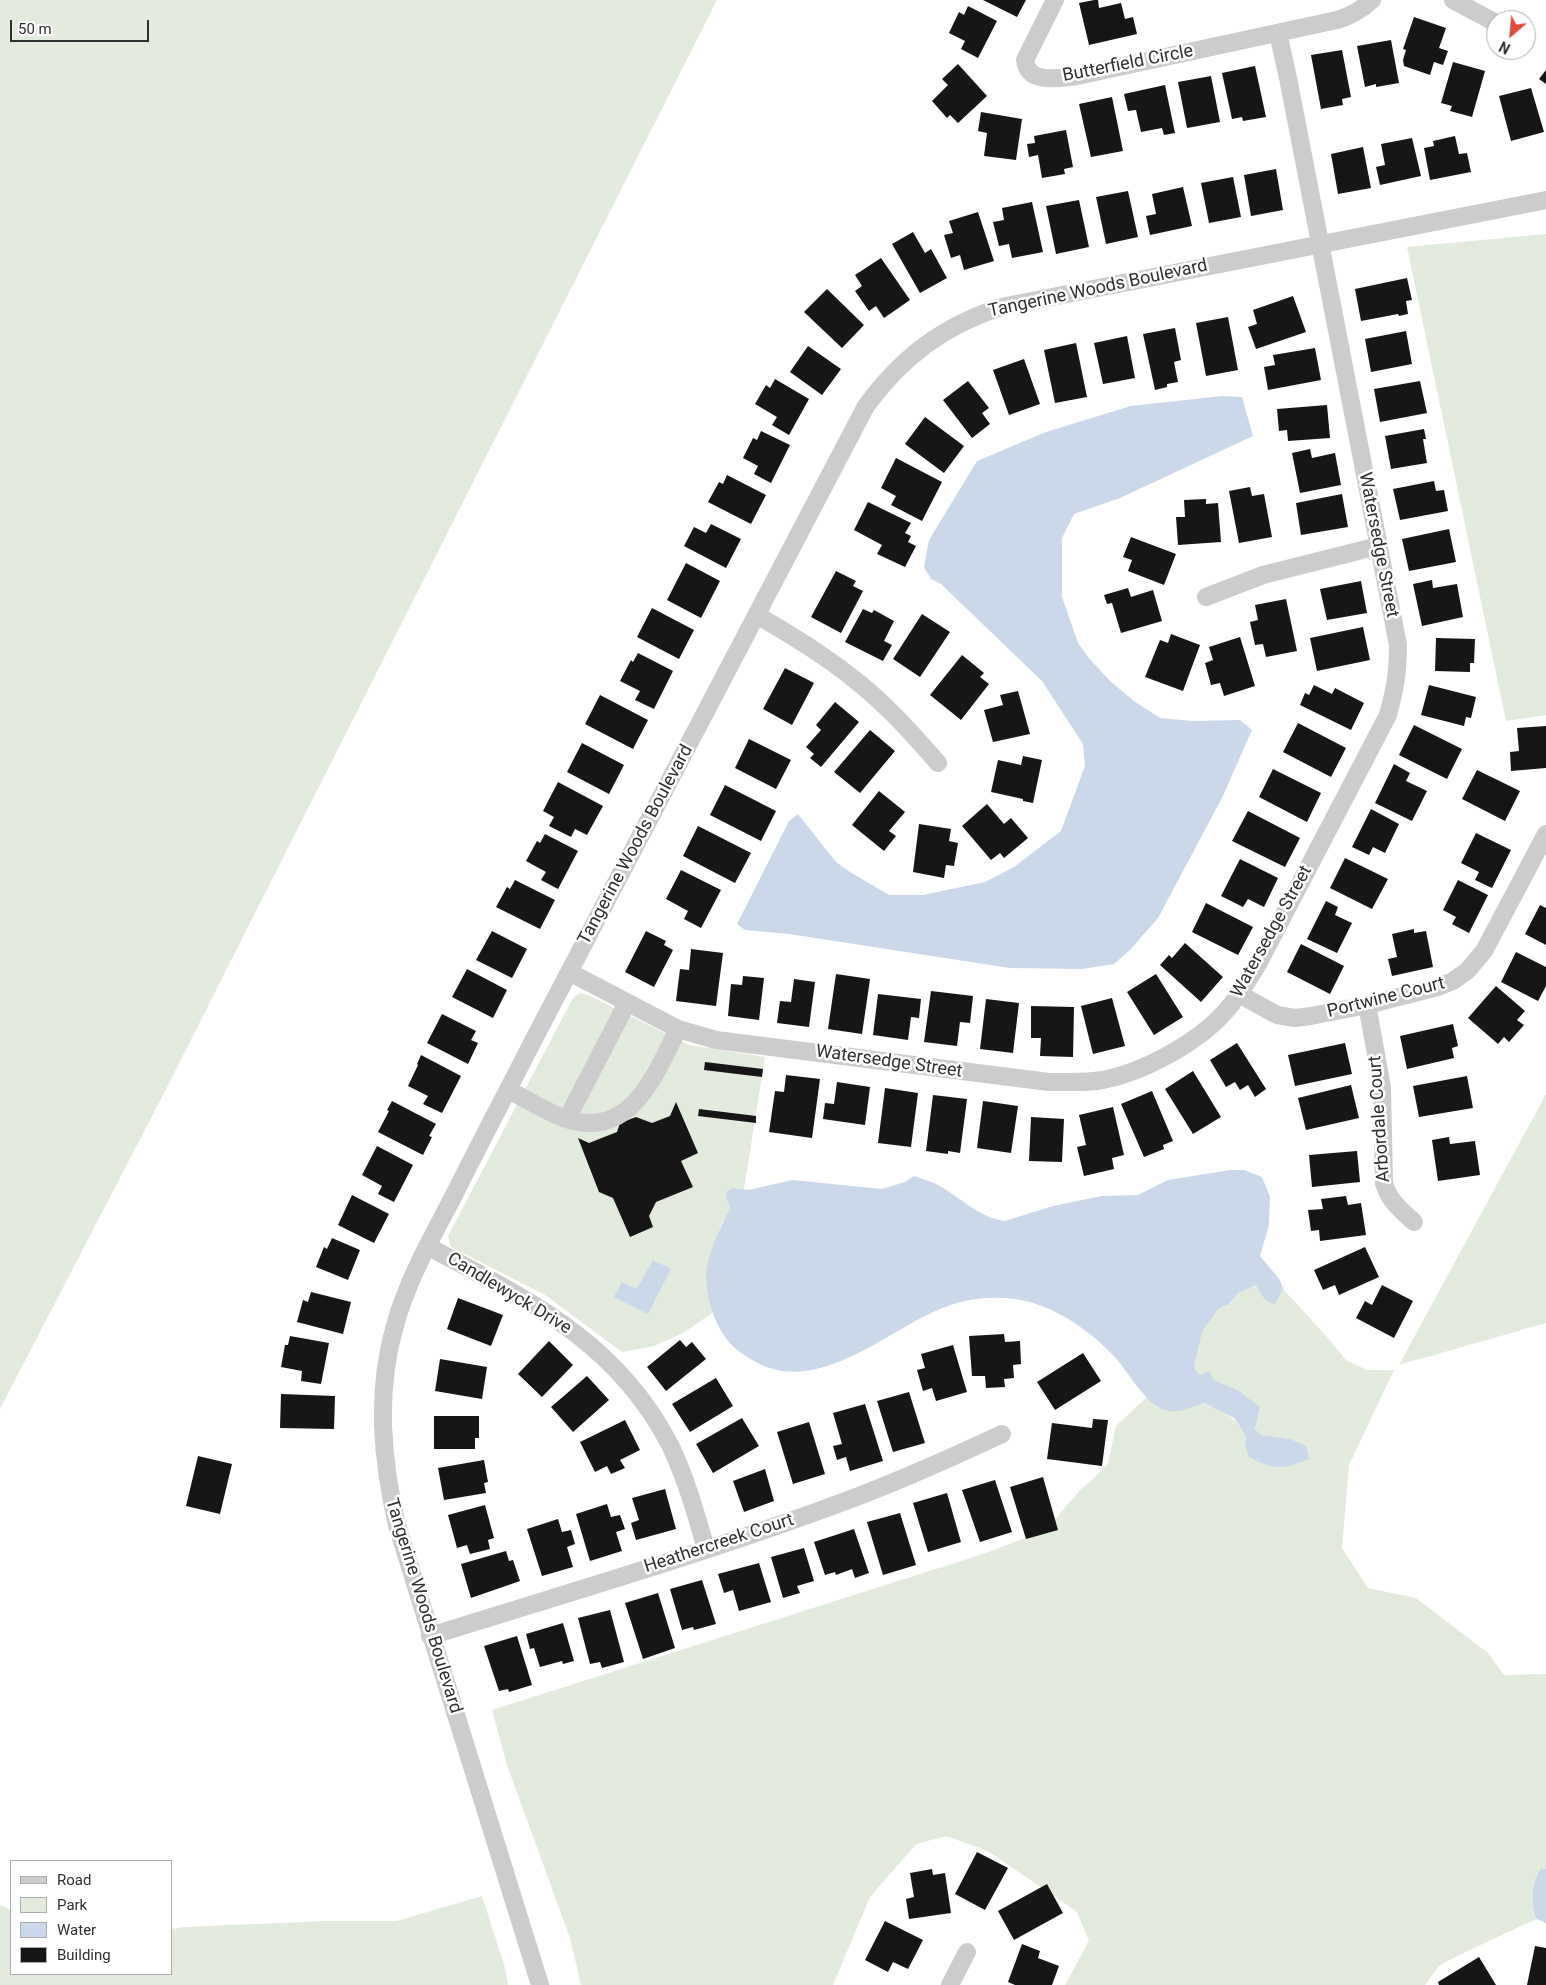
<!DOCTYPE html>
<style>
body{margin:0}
#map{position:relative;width:1546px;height:1985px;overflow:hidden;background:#fff;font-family:Roboto,sans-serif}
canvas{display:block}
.legend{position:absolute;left:10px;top:1860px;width:162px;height:115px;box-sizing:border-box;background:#fff;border:1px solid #acacac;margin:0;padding:6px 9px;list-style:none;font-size:15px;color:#2f2f2f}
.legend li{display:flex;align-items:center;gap:10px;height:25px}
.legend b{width:25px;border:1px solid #acacac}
.north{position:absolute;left:1486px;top:10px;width:50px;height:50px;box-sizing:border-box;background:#fff;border:1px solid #acacac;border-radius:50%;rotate:207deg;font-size:14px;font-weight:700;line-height:20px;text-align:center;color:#2f2f2f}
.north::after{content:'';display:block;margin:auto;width:18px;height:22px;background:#dc4b3a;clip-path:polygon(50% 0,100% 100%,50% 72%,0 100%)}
.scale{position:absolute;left:10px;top:20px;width:139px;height:22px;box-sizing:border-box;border:2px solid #2f2f2f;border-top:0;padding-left:6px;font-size:15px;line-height:18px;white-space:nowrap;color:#2f2f2f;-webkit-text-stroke:4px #fff;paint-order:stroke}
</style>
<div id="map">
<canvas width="1546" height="1985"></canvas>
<ul class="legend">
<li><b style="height:6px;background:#ccc"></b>Road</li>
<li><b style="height:14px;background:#e2ebdd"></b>Park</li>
<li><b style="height:14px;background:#cad8ea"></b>Water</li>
<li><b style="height:14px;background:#161616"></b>Building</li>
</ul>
<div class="north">N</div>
<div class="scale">50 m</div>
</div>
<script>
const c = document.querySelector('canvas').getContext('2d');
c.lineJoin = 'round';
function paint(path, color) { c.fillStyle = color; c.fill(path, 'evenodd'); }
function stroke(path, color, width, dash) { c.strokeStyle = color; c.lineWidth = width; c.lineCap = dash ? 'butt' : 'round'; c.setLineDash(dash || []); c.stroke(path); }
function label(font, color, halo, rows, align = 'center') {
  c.font = font + ' Roboto,sans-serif'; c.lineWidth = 5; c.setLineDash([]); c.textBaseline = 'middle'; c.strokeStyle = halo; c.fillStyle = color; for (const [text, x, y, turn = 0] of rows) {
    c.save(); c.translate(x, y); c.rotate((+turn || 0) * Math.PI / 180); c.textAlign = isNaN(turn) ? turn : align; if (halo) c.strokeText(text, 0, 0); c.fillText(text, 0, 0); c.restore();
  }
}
const green = new Path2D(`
 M0 0H717L164 1093 0 1409Z
 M1546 234V715L1506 721 1407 247Z
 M580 993 586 994 689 1045 765 1057 744 1189 733 1188 726 1197 730 1208 721 1225 707 1269 712 1313 685 1332 654 1346 622 1352 545 1295 451 1247 448 1236 573 998Z
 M1546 1094V1323L1399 1365Z
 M1256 1285 1275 1303 1283 1289 1329 1339 1346 1360 1367 1370H1394L1349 1465 1342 1548 1368 1588 1416 1598 1488 1653 1504 1675 1546 1674V1869L1541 1868C1530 1886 1531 1900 1536 1919L1457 1956 1439 1966 1425 1985H1065L1089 1941 1077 1912 988 1851 946 1836 916 1844 870 1897 833 1985H581L570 1938 507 1765 492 1710 983 1554 1046 1530 1081 1489 1092 1480 1108 1463 1116 1426 1147 1397 1152 1402 1177 1411 1205 1403C1228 1414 1232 1415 1246 1436L1245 1445 1290 1439 1261 1435 1255 1430 1260 1407 1225 1386 1196 1373 1193 1366 1202 1332 1218 1309 1229 1304 1238 1293Z
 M482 1896 505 1968 508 1985H0V1905L11 1910V1974H171V1929L183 1927 328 1921H397Z`);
const water = new Path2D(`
 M1222 396 1242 397 1253 436 1120 498 1074 514 1062 538V597L1078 643 1088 657 1110 681 1134 701 1160 718 1192 721 1240 720 1252 730 1223 796 1158 918 1130 950 1114 964 1082 969 1010 968 789 934 745 930 737 924 789 821 798 814 836 862 850 872 889 895H923L985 882 1014 867 1061 831 1085 766 1083 744 1042 681 941 584 931 579 924 567 929 540 977 461 1046 432 1131 406Z
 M1230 1170H1244L1262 1177 1270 1197 1269 1225 1260 1256 1280 1280 1283 1289 1275 1304C1263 1301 1261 1294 1256 1285L1238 1293 1229 1304 1218 1309 1202 1332 1194 1366 1197 1373 1202 1375 1209 1371 1214 1380 1237 1390 1260 1407 1255 1429 1261 1435 1290 1439 1306 1446 1309 1459C1283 1470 1274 1470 1249 1457L1245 1445 1246 1436 1234 1418 1205 1403C1194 1406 1180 1413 1169 1411 1147 1408 1128 1371 1114 1356 1089 1330 1056 1307 1021 1300 994 1295 965 1298 940 1309 885 1332 817 1396 756 1362 736 1351 728 1344 717 1323 710 1309 704 1284 707 1268 710 1250 721 1225 730 1208L726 1197 727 1191 733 1188 749 1190 792 1180 882 1189 905 1182 914 1176C921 1178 929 1181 936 1184 959 1196 979 1218 1005 1221L1053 1206 1102 1196 1138 1195 1168 1180Z
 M653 1260 671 1269 648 1314 614 1297 622 1282 637 1289Z
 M1541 1868 1546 1869V1923L1536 1919C1531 1900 1530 1886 1541 1868Z`);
const building = new Path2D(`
 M983 0H1026L1017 17Z
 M1094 0H1098L1099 8 1121 3 1125 19 1133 17 1137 34 1089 45 1079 3Z
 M968 6 997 21 978 58 961 49 965 41 949 33 959 12 964 15Z
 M1414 17 1446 28 1439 48 1448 51 1443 65 1434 62 1430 75 1404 66 1403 60 1406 50 1403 49Z
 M1391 40 1399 83 1376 87V84L1365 87 1357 46Z
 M1342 50 1351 97 1342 99 1343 105 1321 109 1311 55Z
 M1453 62 1485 71 1472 117 1450 111 1452 106 1441 103Z
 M958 64 987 96 958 123 950 115 947 118 932 101 948 85 942 79Z
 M1255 66 1266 117 1243 121 1242 117 1232 119 1222 73Z
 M1546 70V84L1539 79Z
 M1211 76 1220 122 1187 128 1178 82Z
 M1165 85 1175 133 1164 135 1162 128 1141 132 1136 110 1128 111 1124 94Z
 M1531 88 1544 132 1511 141 1499 96Z
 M1112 97 1123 151 1091 157 1079 104Z
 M981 112 1022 119 1016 160 984 156 987 133 978 131Z
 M1066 130 1073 167 1064 169 1065 174 1042 178 1038 155 1029 157 1027 144 1035 143 1034 136Z
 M1455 136 1459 154 1467 153 1471 172 1430 180 1424 148 1434 146 1433 141Z
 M1412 138 1421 176 1380 185 1376 167 1385 165 1381 144Z
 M1363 147 1371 188 1338 194 1331 154Z
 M1276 169 1283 210 1251 216 1244 175Z
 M1233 177 1241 217 1209 223 1201 183Z
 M1183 187 1192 226 1150 235 1146 216 1156 214 1152 194Z
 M1128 191 1138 237 1106 244 1096 197Z
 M1079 200 1089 247 1056 254 1046 206Z
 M1032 202 1043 252 1012 258 1009 244 999 246 993 222 1004 220 1002 208Z
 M978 212 994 261 964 270 960 255 951 258 944 235 953 233 949 221Z
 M913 232 925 253 931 249 947 278 920 293 892 244Z
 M881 258 910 300 884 318 876 306 869 311 855 291 862 286 855 275Z
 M1407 278 1412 300 1406 301 1408 314 1399 316 1398 314 1361 321 1355 289Z
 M827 289 864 325 842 348 804 312Z
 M1293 296 1306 332 1256 349 1248 327 1257 324 1253 310Z
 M1228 317 1238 370 1206 376 1196 323Z
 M1175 328 1181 360 1174 362 1178 382 1167 384V387L1155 390 1143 334Z
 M1406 331 1412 364 1371 372 1365 339Z
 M1127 336 1135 378 1103 384 1094 343Z
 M1076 343 1087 397 1055 403 1044 350Z
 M808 346 841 369 822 395 790 372Z
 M1315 348 1321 380 1268 390 1264 367 1275 365 1273 355Z
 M1024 359 1040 404 1009 415 993 370Z
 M775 379 809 399 789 435 772 425 777 417 755 404 766 385 770 388Z
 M968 381 989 408 982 413 990 424 972 438 943 400Z
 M1420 381 1427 413 1380 422 1374 389Z
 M1327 405 1330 438 1288 441 1287 430 1279 431 1277 409Z
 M925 417 964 446 944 473 905 444Z
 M1424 429 1426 439H1423L1427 463 1391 469 1385 436Z
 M761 431 790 445 771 483 754 474 758 466 743 458 753 438 757 440Z
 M1310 449 1312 458 1335 453 1341 485 1300 493 1292 453Z
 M896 458 942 482 922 521 891 505 896 496 881 488Z
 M727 475 766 495 751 524 708 502 719 482 723 484Z
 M1434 481 1436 491 1444 490 1448 511 1400 520 1393 489Z
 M1250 487 1252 496 1264 494 1272 537 1239 543 1229 491Z
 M1342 494 1348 527 1301 535 1296 503Z
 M1206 499V504L1218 503 1221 542 1178 545 1176 517H1185L1184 500Z
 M868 502 911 523 905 533 911 536 908 542 916 546 905 567 877 554 882 545 854 530Z
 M711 524 741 539 726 568 684 546 694 527 706 533Z
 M1449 529 1456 562 1409 571 1402 539Z
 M1131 537 1176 554 1164 585 1128 571 1132 560 1123 557Z
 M686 563 720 581 701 618 667 600Z
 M836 571 856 581 853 586 863 591 841 633 811 617Z
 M1432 580 1433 588 1457 584 1463 617 1422 626 1413 584Z
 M1361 581 1367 613 1327 620 1320 589Z
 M1128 588 1131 597 1153 590 1162 621 1121 633 1112 603 1107 604 1104 595Z
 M1286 599 1297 651 1266 657 1263 644 1255 645 1250 622 1258 620 1255 605Z
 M652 608 694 630 679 659 637 637Z
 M863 609 872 613 874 610 894 621 884 641 892 645 883 661 845 642Z
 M922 614 950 632 920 677 893 659Z
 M1363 627 1370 660 1317 671 1310 638Z
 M1171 634 1200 645 1183 691 1145 677 1160 640 1168 643Z
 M1240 637 1255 686 1224 696 1220 683 1211 685 1205 663 1213 660 1209 647Z
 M1436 638 1475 639 1474 663H1470V672L1435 671Z
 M638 653 673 671 654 709 635 700 640 691 620 681 631 660 633 662Z
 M962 655 984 673 980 677 989 684 961 720 930 695Z
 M785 668 814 683 792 725 763 709Z
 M1314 685 1332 694 1335 688 1364 703 1351 730 1300 705 1305 693 1309 695Z
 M1429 685 1476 697 1471 718 1466 717 1464 726 1421 715Z
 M1018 691 1030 734 993 742 984 710 1003 705 1000 695Z
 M600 695 648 720 633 749 585 724Z
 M835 702 859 722 821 767 810 758 814 754 806 747 821 730 816 725Z
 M1298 723 1346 748 1331 777 1283 752Z
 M1414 725 1462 749 1447 779 1399 755Z
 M1546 726V768L1511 771 1510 752 1519 751 1517 728Z
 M870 730 895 751 860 793 834 772Z
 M749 739 791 760 776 789 735 768Z
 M582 743 624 765 609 794 567 772Z
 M1023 756 1042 760 1033 803 1023 801V799L991 792 998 760 1021 765Z
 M1394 764 1410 773 1406 781 1427 791 1412 821 1375 803Z
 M1273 769 1321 793 1307 822 1259 797Z
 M1477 770 1520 791 1505 821 1462 799Z
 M558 782 603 806 587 835 575 829 571 837 549 826 554 817 543 811Z
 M725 785 776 811 761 841 710 815Z
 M879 791 905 812 889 831 896 836 884 851 852 825Z
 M987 804 1004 824 1011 818 1028 838 1004 858 1000 853 991 860 962 826Z
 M1371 809 1399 824 1385 853 1373 847 1369 855 1352 847Z
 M1248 811 1300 838 1285 867 1232 841Z
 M919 824 951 829 949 841 958 843 954 866 946 865 944 878 913 872Z
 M698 826 751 853 735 883 683 856Z
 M1476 833 1511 850 1492 888 1475 880 1479 872 1461 863Z
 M545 834 578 851 558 889 541 880 546 872 526 861 537 841 540 843Z
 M1345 858 1388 879 1372 909 1330 888Z
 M1240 859 1278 878 1264 907 1248 899 1243 907 1221 896Z
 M681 870 721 890 701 928 684 919 688 911 666 899Z
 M515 880 555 900 540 929 496 907 507 887 510 889Z
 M1458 880 1488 895 1469 933 1452 924 1456 917 1443 910Z
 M1326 901 1338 907 1335 915 1352 923 1337 953 1307 939Z
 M1206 903 1253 927 1238 955 1192 932Z
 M1540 905 1546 908V945L1525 934Z
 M1414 929V933L1426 931 1433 967 1392 976 1388 959 1397 957 1392 934Z
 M492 931 527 949 512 978 476 960Z
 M646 931 666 941 664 945 673 950 654 987 625 972Z
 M1185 943 1223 977 1201 1002 1160 965 1169 955 1172 958Z
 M1301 944 1344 966 1330 994 1287 972Z
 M691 949 723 953 716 1006 676 1001 680 969 689 970Z
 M1516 952 1546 967V986L1538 1001 1501 982Z
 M467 969 507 990 493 1018 452 997Z
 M836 974 870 979 862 1034 828 1029Z
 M1156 974 1183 1017 1154 1035 1127 992Z
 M743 976 764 978 759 1020 728 1016 731 984 742 985Z
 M794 979 815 982 809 1027 777 1023 780 1001 791 1002Z
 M1496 986 1525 1011 1517 1020 1524 1025 1509 1042 1504 1037 1498 1044 1468 1018Z
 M931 991 973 996 970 1023 960 1022 957 1046 924 1042Z
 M878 994 921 999 919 1018 911 1017 908 1040 873 1035Z
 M1112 998 1125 1046 1093 1054 1081 1006Z
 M986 999 1019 1003 1013 1053 980 1049Z
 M1031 1006 1074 1007 1073 1057 1040 1056 1041 1038H1031Z
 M442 1014 476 1031 471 1040 478 1043 468 1064 427 1043Z
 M1453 1024 1458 1046 1452 1048 1454 1058 1407 1069 1400 1036Z
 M1237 1043 1266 1089 1255 1097 1248 1085 1240 1090 1235 1082 1226 1087 1210 1060Z
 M1345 1043 1352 1074 1295 1086 1288 1055Z
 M421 1055 461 1076 442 1113 423 1104 428 1096 408 1086 418 1065 417 1064Z
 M705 1062 763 1069 762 1077 704 1070Z
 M1193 1071 1221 1117 1193 1134 1165 1089Z
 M786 1075 820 1079 812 1138 769 1132 775 1091 784 1092Z
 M1467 1076 1473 1108 1419 1117 1413 1086Z
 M837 1082 870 1087 865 1125 823 1119 825 1103 834 1104Z
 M1351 1085 1359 1118 1306 1130 1298 1098Z
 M885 1088 918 1093 911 1147 878 1143Z
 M1152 1091 1173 1141 1163 1145 1164 1149 1144 1157 1121 1104Z
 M933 1095 967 1099 960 1153 948 1151V1154L926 1151Z
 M392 1101 436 1124 429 1136 432 1137 423 1155 378 1132 389 1111 387 1110Z
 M983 1101 1018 1106 1011 1153 977 1148Z
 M676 1102 698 1153 681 1161 693 1187 656 1202 649 1216 653 1227 630 1237 613 1198 599 1192 578 1138 589 1143 617 1132 620 1123 636 1117 652 1123 670 1116Z
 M1113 1107 1124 1155 1112 1158 1114 1169 1084 1176 1077 1147 1086 1145 1079 1115Z
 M699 1109 756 1116V1123L698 1116Z
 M1031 1117 1064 1119 1062 1162 1029 1161Z
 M1449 1137 1450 1144 1475 1141 1480 1175 1438 1181 1432 1140Z
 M377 1146 413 1165 394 1202 378 1194 382 1186 362 1175Z
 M1357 1151 1360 1182 1312 1187 1309 1155Z
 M352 1195 389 1214 374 1243 338 1225Z
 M1346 1196 1348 1205 1361 1203 1366 1235 1320 1241 1319 1230 1311 1231 1308 1210 1323 1209 1321 1199Z
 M332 1238 360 1250 348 1280 316 1267 324 1247 327 1249Z
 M1365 1247 1379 1277 1339 1295 1335 1285 1323 1290 1314 1270Z
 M1382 1285 1413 1301 1394 1338 1356 1318 1365 1301 1372 1305Z
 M311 1292 351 1302 343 1334 297 1322 303 1300 308 1302Z
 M458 1298 503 1315 491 1346 447 1329Z
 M1004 1334 1005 1342 1020 1341 1021 1364 1013 1365 1014 1378 1004 1379 1005 1387 986 1388 985 1376H972L969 1336Z
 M290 1336 329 1343 321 1384 301 1381 302 1371 281 1367 285 1345H288Z
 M680 1340 686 1347 692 1342 706 1359 666 1391 647 1367Z
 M549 1341 573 1365 542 1397 518 1374Z
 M953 1345 967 1392 936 1401 932 1388 923 1391 917 1370 925 1368 921 1354Z
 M1083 1353 1101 1381 1055 1410 1037 1382Z
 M440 1359 487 1367 482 1399 435 1391Z
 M587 1376 609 1400 573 1432 551 1407Z
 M716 1378 733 1406 690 1432 672 1404Z
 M909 1392 925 1443 893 1452 877 1401Z
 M281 1394 335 1396 334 1429 280 1428Z
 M865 1404 883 1461 850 1471 846 1457 837 1460 833 1446 842 1444 833 1413Z
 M434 1416H479V1438H475V1449H434Z
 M742 1418 759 1446 713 1473 696 1444Z
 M1093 1419 1108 1420 1102 1466 1047 1459 1052 1423 1092 1428Z
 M625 1420 640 1450 620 1460 625 1468 611 1474 607 1466 595 1472 580 1442Z
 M809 1422 825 1474 793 1484 777 1432Z
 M198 1456 232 1464 220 1514 186 1506Z
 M484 1460 488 1482 484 1483 486 1493 444 1500 438 1468Z
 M765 1469 774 1501 744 1512 733 1481Z
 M1043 1477 1058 1530 1026 1539 1010 1487Z
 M995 1480 1012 1532 980 1542 962 1490Z
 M665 1489 676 1529 636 1540 631 1523 639 1520 632 1498Z
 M947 1493 961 1542 928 1552 913 1503Z
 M607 1504 611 1517 620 1515 625 1529 616 1532 622 1551 590 1561 576 1514Z
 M485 1505 494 1538 488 1540 490 1549 470 1554 467 1545 457 1548 448 1515Z
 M900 1513 916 1565 883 1575 867 1522Z
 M558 1519 562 1532 571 1530 575 1544 567 1547 573 1567 542 1576 527 1529Z
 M854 1529 869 1573 855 1578 852 1569 836 1575 835 1572 825 1575 814 1542Z
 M804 1548 814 1581 797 1586 800 1593 783 1598 771 1557Z
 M506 1551 509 1561 513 1560 520 1581 471 1598 461 1564Z
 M759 1563 771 1602 739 1611 733 1590 724 1593 718 1574Z
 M702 1580 716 1624 694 1630 693 1627 682 1630 670 1589Z
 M658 1593 675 1648 643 1659 625 1603Z
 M610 1610 624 1662 602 1668 600 1662 590 1664 578 1618Z
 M563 1623 574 1661 563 1664 562 1661 540 1667 534 1648 530 1649 526 1634Z
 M517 1636 532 1685 509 1692 508 1689 499 1691 484 1646Z
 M977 1852 1008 1868 985 1910 955 1894Z
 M932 1869 933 1875 945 1873 951 1913 909 1919 906 1899 914 1897 910 1873Z
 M1047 1884 1063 1913 1014 1940 998 1911Z
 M885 1921 923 1940 908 1969 893 1962 888 1972 865 1960Z
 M1022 1944 1040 1951 1038 1958 1059 1966 1052 1985H1015L1008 1982Z
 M1535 1946 1546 1948V1985H1527Z
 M1479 1957 1496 1985H1439L1438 1982Z`);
const minor = new Path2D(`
 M1055 0 1025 60C1028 85 1059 78 1077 76L1337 20C1351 16 1361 10 1372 0
 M1453 0 1496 23
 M1206 597 1263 575 1378 546
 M757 615C789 634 821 653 850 676 883 701 911 732 938 763
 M569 972 678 1029 716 1040 1049 1082C1067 1082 1085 1083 1103 1080 1144 1072 1197 1043 1225 1012 1238 997 1248 981 1258 964L1388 715C1395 689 1398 673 1398 645L1288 78 1278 33
 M1239 994 1277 1015 1295 1018 1311 1016 1367 1005 1438 987 1453 981 1468 970 1484 951 1546 834
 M1367 1005 1382 1087 1384 1183C1389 1201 1401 1210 1414 1222
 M508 1090C527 1099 546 1112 566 1119 631 1140 655 1075 678 1029
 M567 1119 627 1003
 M427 1246C526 1299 616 1340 670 1445 686 1478 696 1514 706 1549
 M430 1636C574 1591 719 1549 859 1496 908 1477 955 1456 1002 1434
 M540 1985 397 1525C382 1460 376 1394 394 1329 406 1283 430 1241 452 1199 479 1145 507 1092 534 1039 644 827 756 617 866 406 902 357 943 326 1001 307L1546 200
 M950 1985 967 1952`);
const streetNames = [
 ["Butterfield Circle",1128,64,-11],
 ["Tangerine Woods Boulevard",1098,289,-12],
 ["Watersedge Street",1378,545,79],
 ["Tangerine Woods Boulevard",636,845,-62],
 ["Watersedge Street",1272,932,-61],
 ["Portwine Court",1386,998,-14],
 ["Watersedge Street",889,1062,8],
 ["Arbordale Court",1380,1119,-94],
 ["Candlewyck Drive",509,1294,31],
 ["Heathercreek Court",719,1544,-18],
 ["Tangerine Woods Boulevard",423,1606,73]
];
paint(green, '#e2ebdd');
paint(water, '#cad8ea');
paint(building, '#161616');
stroke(minor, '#ccc', 18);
label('18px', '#2f2f2f', '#fff', streetNames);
</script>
